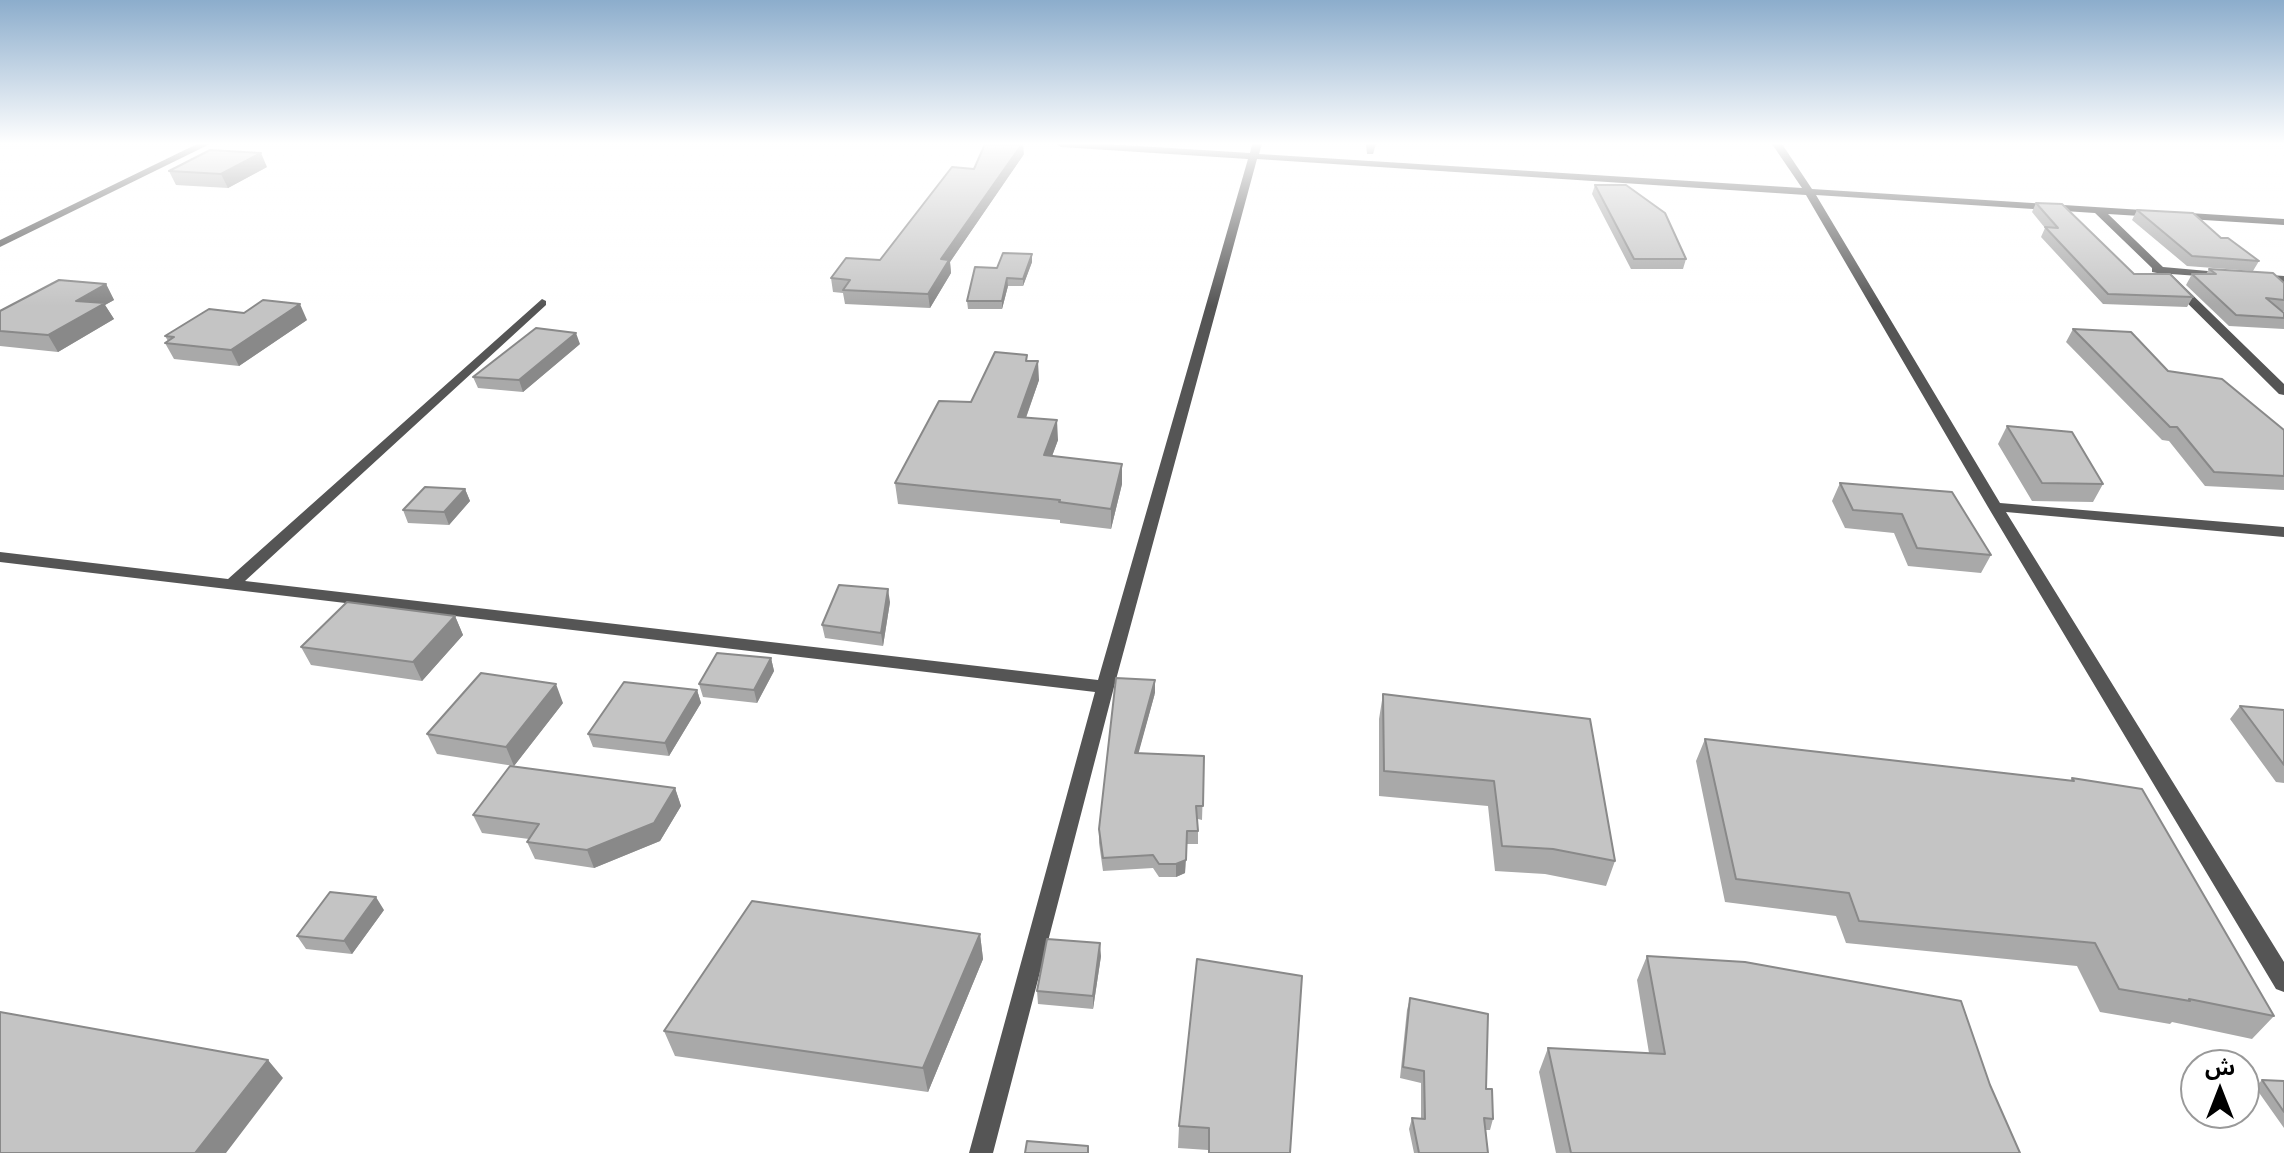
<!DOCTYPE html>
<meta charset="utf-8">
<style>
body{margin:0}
#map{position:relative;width:2284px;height:1153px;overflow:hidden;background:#fff;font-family:"Space Grotesk","Noto Sans Arabic",sans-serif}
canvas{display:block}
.north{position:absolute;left:2180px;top:1049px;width:80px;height:80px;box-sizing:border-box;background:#fff;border:2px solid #999;border-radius:50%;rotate:0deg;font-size:22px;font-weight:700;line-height:32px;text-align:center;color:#000}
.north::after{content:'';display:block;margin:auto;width:28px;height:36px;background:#000;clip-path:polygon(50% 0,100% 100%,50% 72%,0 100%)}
</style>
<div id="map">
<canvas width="2284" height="1153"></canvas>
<div class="north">ش</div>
</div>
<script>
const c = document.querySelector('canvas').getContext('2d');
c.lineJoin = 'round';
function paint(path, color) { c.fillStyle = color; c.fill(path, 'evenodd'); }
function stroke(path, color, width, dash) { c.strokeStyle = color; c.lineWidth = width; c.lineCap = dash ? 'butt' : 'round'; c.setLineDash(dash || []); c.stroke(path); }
const minor = new Path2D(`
 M197 144H210L0 247V240Z
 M1056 144H1107L1250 153 1252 144H1262L1259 154 1802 188 1772 144H1782L1812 189 2284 219V225L2108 214 2163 267 2230 273 2232 275 2226 278 2171 274 2284 384V395L2279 394 2157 273 2152 272V268L2095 213 1816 195 2000 503 2284 527V537L2006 512 2284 962V992L2276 989 1988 507 1806 195 1257 159 1114 687 993 1153H969L1095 692 0 562V552L228 579 542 299 546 301V305L245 581 1098 680 1248 159 1061 147Z
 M1366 144H1376L1373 154H1367Z
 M2258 274 2284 276V282L2254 279V275Z`);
const wall = new Path2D(`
 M1024 154 950 262 951 273 930 308 845 304 843 293 833 292 831 278 880 260 974 169Z
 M267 167 228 188 176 185 169 171Z
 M1595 185 1686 259 1683 269H1631L1592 194Z
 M2036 203 2134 274 2193 297 2187 307 2103 304 2041 237 2045 228 2032 212Z
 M2137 210 2221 238 2259 261 2253 271 2187 266 2132 220Z
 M1032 254V262L1023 286H1008L1002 309H968L967 301 997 268Z
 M2209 269 2284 283V311H2282L2284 313V329L2229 326 2186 285 2192 274H2206Z
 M106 284 114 300 105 305 114 319 58 352 0 346V311Z
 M307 320 239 366 174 359 165 343 168 341 165 336Z
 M2073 329 2168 371 2284 430V490L2205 486 2169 441 2162 440 2066 342Z
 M580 344 523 392 478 388 473 377Z
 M1027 361 1039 380 1026 418 1058 440 1052 456 1122 464V484L1111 529 1060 523V520L898 504 895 483 971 402Z
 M2007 426 2103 484 2093 502 2032 501 1998 444Z
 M1840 483 1991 555 1981 573 1908 566 1894 533 1845 528 1832 501Z
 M465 489 470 501 449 525 408 523 403 510Z
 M890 602 883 646 825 638 822 625Z
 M455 616 463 635 422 681 311 665 301 647Z
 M771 658 774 671 757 703 703 697 699 684Z
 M697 690 701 703 669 756 593 747 588 734Z
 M1155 693 1138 753 1204 756 1202 820 1198 819V844H1187L1185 873 1176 877H1159L1153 868 1103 871 1099 843V829Z
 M1383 694 1615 861 1606 886 1545 874 1495 871 1488 806 1379 796V719Z
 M563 703 514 766 437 754 427 734Z
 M2240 706 2284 710V783L2276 782 2230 719Z
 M1705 739 2070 781 2072 778 2274 1016 2252 1039 2172 1022 2170 1024 2100 1012 2077 966 1846 943 1836 916 1725 902 1696 761Z
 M675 788 681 806 660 841 594 868 535 859 527 842 529 839 482 833 473 815Z
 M384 910 352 954 306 949 297 936Z
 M980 934 983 959 928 1092 675 1056 664 1031Z
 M1101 956 1093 1009 1038 1004 1037 991Z
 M1647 956 1990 1085 2020 1153H1556L1539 1072 1548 1048 1649 1053 1637 980Z
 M1302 976 1290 1153H1208V1150L1178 1148 1179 1126Z
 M1410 998 1486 1089 1493 1119 1490 1130H1486L1488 1153H1414L1409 1129 1412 1118H1421V1083L1400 1078 1407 1010Z
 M2262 1080 2284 1081V1128L2255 1087Z`);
const shadedWall = new Path2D(`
 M1022 144H1023L1024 154 950 262 951 273 930 308 928 294 941 259Z
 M261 153 267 167 228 188 221 174Z
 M1032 254V262L1023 286V279Z
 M1007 278 1008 286 1002 309V301Z
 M106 284 114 300 105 305 114 319 58 352 48 335 76 301Z
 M300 304 307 320 239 366 231 350Z
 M576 333 580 344 523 392 519 380Z
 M1038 361 1039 380 1019 437 1018 417Z
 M1057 420 1058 440 1045 475 1044 455Z
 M1122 464V484L1111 529V509Z
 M465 489 470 501 449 525 444 512Z
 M888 589 890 602 883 646 881 633Z
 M455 616 463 635 422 681 413 662Z
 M771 658 774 671 757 703 754 690Z
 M1155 680V693L1135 766V753Z
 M556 684 563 703 514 766 506 747Z
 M697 690 701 703 669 756 665 743Z
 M675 788 681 806 660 841 594 868 587 850Z
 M1187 831 1185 873 1176 877V864Z
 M376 897 384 910 352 954 344 941Z
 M980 934 983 959 928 1092 923 1068Z
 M1100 943 1101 956 1093 1009V996Z
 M268 1060 283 1078 226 1153H195Z`);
const building = new Path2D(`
 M985 144H1022L941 259 949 260 928 294 843 290 850 280 831 278 846 258 880 260 952 167 974 169Z
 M210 150 261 153 221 174 169 171Z
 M1595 185H1626L1665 213 1686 259H1634Z
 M2036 203 2062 204 2134 274H2170L2193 297 2108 294 2045 227 2058 228Z
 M2137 210 2193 213 2221 238H2228L2259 261 2192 256Z
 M1003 253 1032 254 1023 279 1007 278 1002 301H967L975 267 997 268Z
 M2209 269 2273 273 2284 283V300L2266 298 2284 313V318L2236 315 2192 274H2216Z
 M59 280 106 284 76 301 105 303 48 335 0 331V311Z
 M263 300 300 304 231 350 165 343 174 337 165 336 209 309 244 313Z
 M536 328 576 333 519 380 473 377Z
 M2073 329 2131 332 2168 371 2222 379 2284 430V476L2214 472 2177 427H2170Z
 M995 352 1027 355 1026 361H1038L1018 417 1057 420 1044 455 1122 464 1111 509 1059 502 1060 500 895 483 939 401 971 402Z
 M2007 426 2072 432 2103 484 2042 483Z
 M1840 483 1952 492 1991 555 1917 548 1902 514 1853 510Z
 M425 487 465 489 444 512 403 510Z
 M839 585 888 589 881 633 822 625Z
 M347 602 455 616 413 662 301 647Z
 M717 653 771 658 754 690 699 684Z
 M481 673 556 684 506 747 427 734Z
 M1116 678 1155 680 1135 753 1204 756 1203 806H1196L1198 831H1187L1186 860 1176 864H1159L1153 855 1103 858 1099 829Z
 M624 682 697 690 665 743 588 734Z
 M1383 694 1590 719 1615 861 1553 849 1502 846 1494 781 1384 771Z
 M2240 706 2284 710V765Z
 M1705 739 2074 781 2072 778 2142 789 2274 1016 2189 999 2190 1001 2119 989 2095 943 1859 921 1849 893 1736 879Z
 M510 766 675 788 654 823 587 850 527 842 539 824 473 815Z
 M330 892 376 897 344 941 297 936Z
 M752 901 980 934 923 1068 664 1031Z
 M1047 939 1100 943 1093 996 1037 991Z
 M1647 956 1745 962 1961 1001 1990 1085 2020 1153H1571L1548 1048 1665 1054Z
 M1197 959 1302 976 1290 1153H1209V1128L1179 1126Z
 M1410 998 1488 1014 1486 1089H1492L1493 1119 1484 1118 1488 1153H1419L1412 1118 1425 1119 1424 1071 1403 1067Z
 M0 1012 268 1060 195 1153H0Z
 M2262 1080 2284 1081V1112Z
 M1027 1141 1088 1146V1153H1025Z`);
paint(minor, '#555');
paint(wall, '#a9a9a9');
paint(shadedWall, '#898989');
paint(building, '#c4c4c4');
stroke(building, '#898989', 2);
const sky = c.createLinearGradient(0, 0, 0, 306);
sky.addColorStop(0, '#8cadcc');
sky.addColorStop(0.47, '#fff');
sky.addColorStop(1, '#ffffff00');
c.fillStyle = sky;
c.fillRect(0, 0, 2284, 306);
</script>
